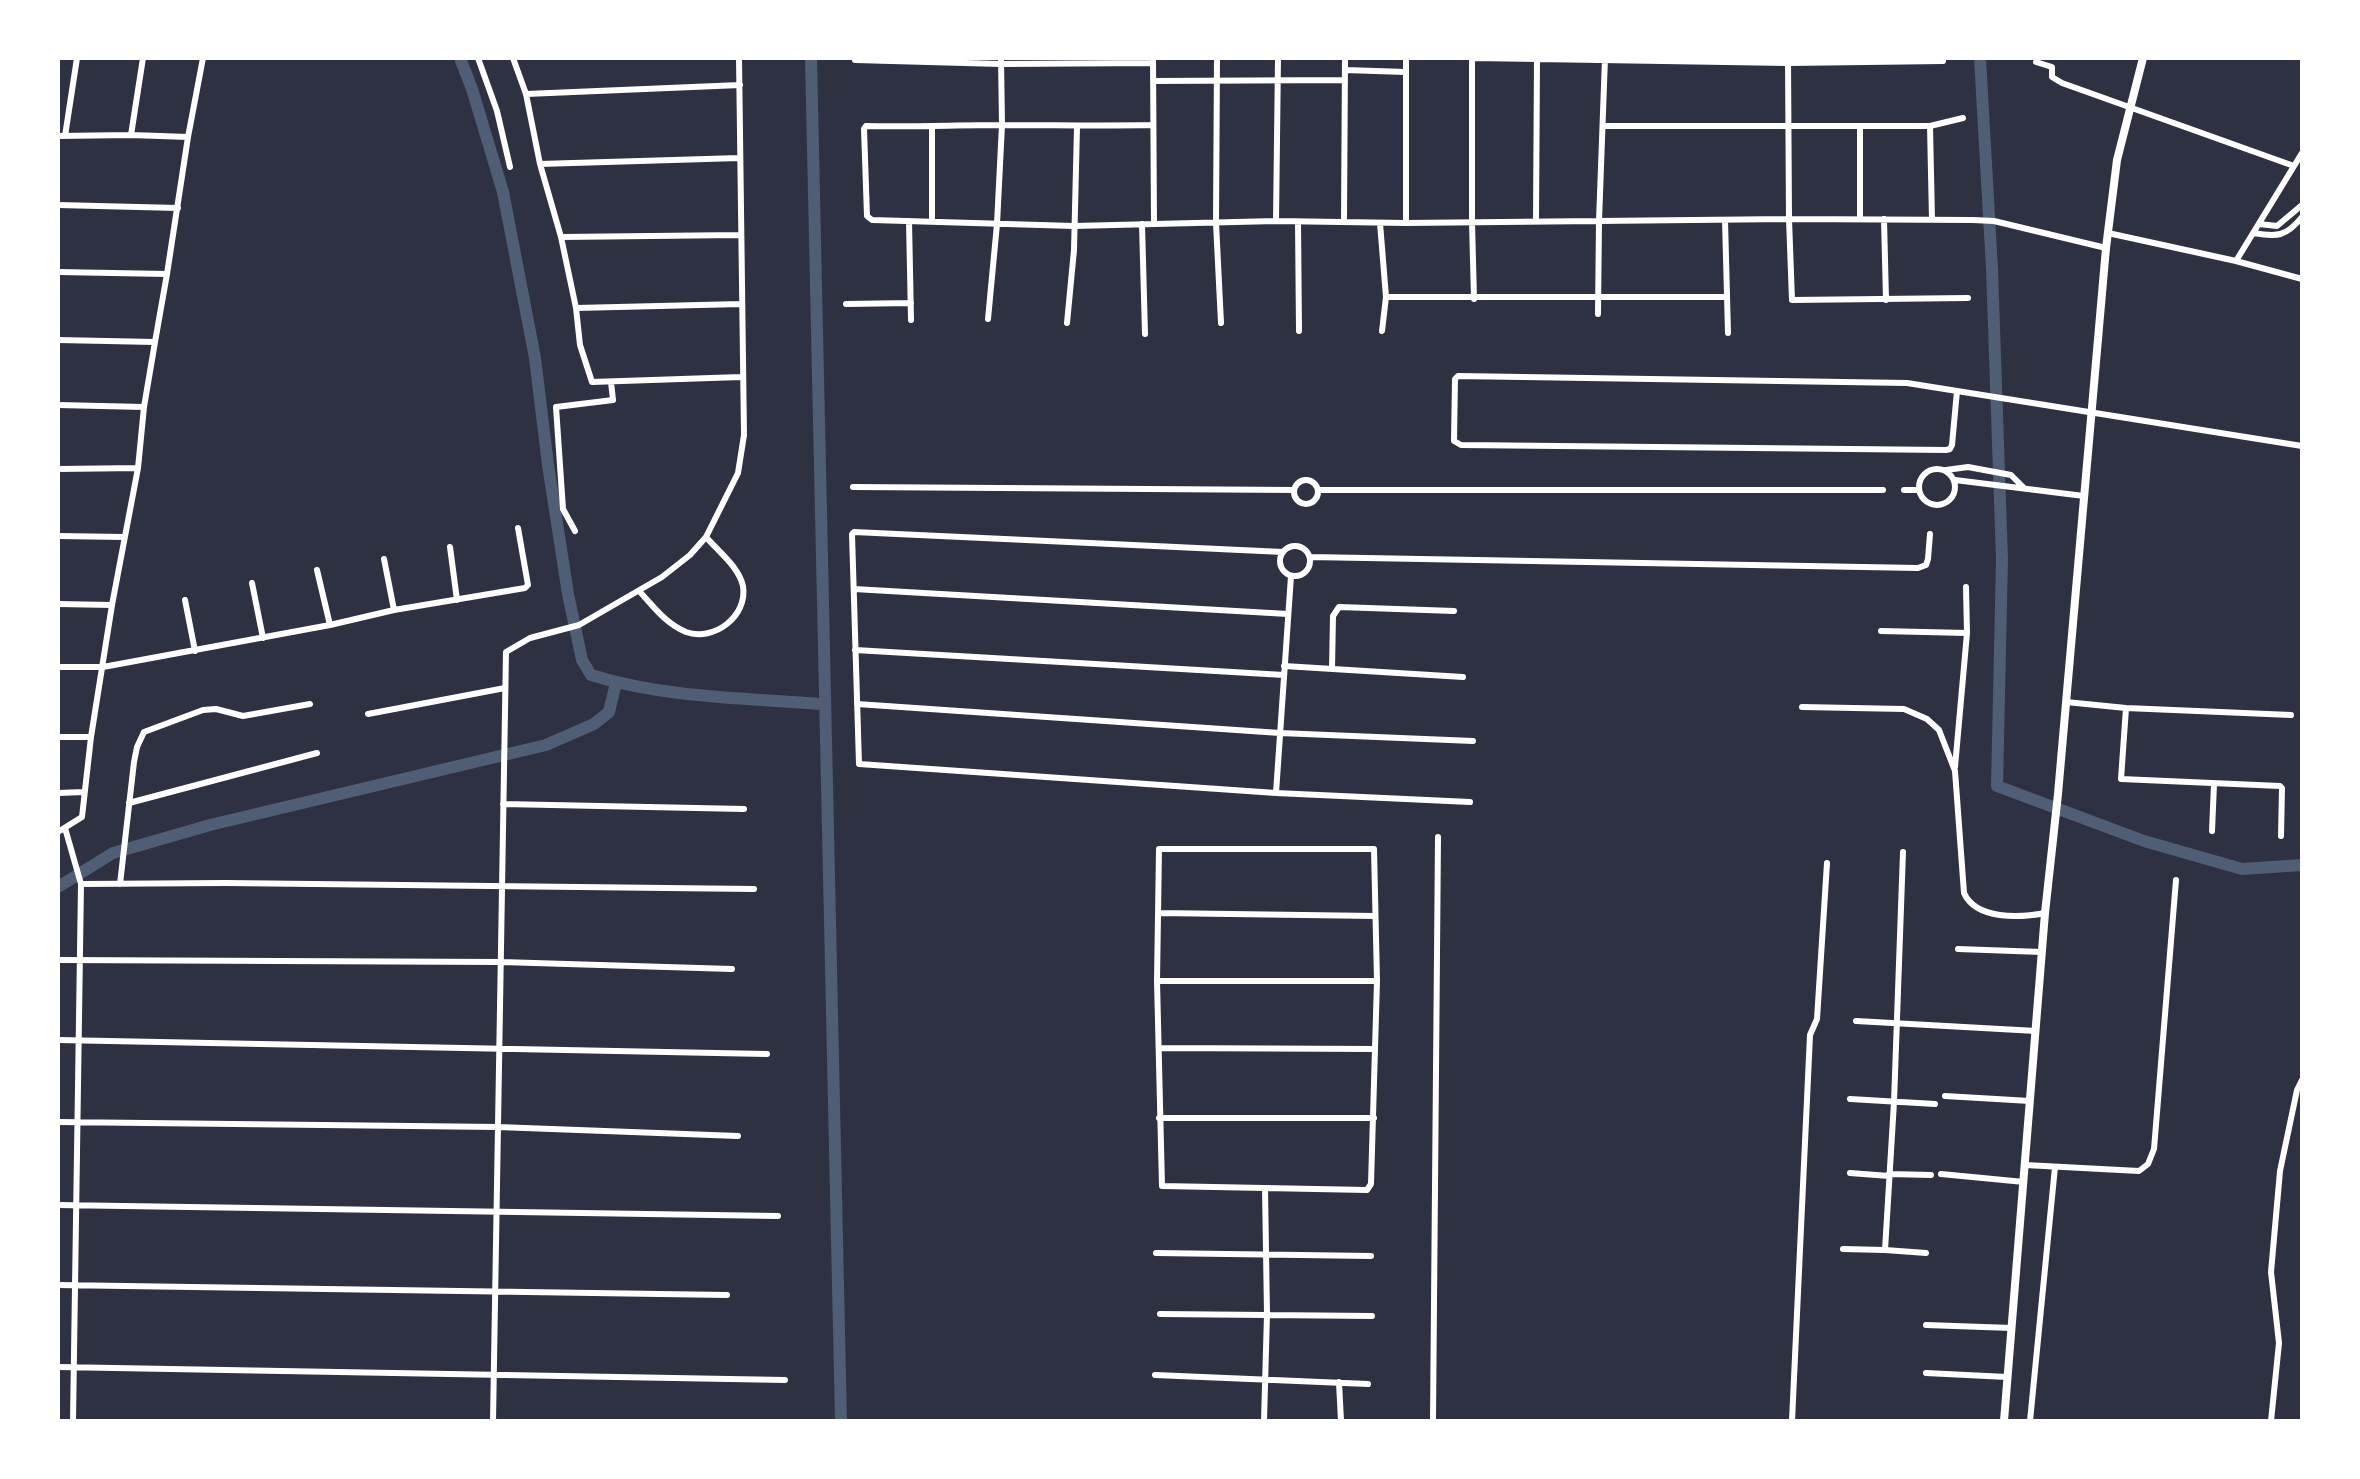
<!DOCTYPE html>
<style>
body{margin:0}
#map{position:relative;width:2360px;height:1479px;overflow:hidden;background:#2d3142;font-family:"Fira Sans Condensed",sans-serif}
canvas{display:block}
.frame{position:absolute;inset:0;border:60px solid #fff;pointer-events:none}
</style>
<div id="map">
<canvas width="2360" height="1479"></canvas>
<div class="frame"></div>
</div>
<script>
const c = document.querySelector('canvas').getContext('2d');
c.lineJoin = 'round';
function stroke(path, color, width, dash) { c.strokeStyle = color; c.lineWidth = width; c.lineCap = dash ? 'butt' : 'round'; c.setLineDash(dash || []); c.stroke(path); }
const canal = new Path2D(`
 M460 58 472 89 503 192 535 358 548 465 568 594 582 660 591 675C665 698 745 698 821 704
 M811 58 841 1421
 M1980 58 1992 269 2002 559 1997 786 2144 841 2242 869 2302 865
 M58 887 113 853 210 825 546 745 594 724 609 712 616 683`);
const minor = new Path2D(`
 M478 58 497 111 510 167
 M513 58 526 94 540 164 561 237 576 308 580 345 592 382 741 377
 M1153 58 1154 224
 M1217 58 1216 223 1221 323
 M1472 58V222L1474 299
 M1475 58 1788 63 1943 61
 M1788 58 1789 219 1792 300 1968 298
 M855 60 1001 64 1153 63
 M2036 62 2052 67V77L2062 83 2294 166
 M1345 70 1406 72
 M1153 81 1345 80
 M526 94 740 85
 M1152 125C1102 126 1053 125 1003 125 957 125 912 127 866 126L864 129 867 216 872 220 1074 226 1276 221 1406 223 1789 219 1973 220 1994 221 2106 248
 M1604 126H1930L1963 118
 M1860 126V219
 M1930 126 1932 220
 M932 128V221
 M131 135 143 58
 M58 136 131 135 188 137
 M65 136 77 58
 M540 164 739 158
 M58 205 178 208
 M1884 219 1886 300
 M1725 220 1728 333
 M909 221 911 320
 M1276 221 1278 58
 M1344 221 1345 58
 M1536 221 1537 58
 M1298 222 1299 331
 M1380 223 1386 297 1382 331
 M1406 223V58
 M1142 224 1145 334
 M2259 224 2277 226 2302 205
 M2108 233 2236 261 2302 279
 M2253 233C2277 237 2286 237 2302 217
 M561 237 740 235
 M2236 261 2302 153
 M58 272 167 274
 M1386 297H1727
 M846 304 911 303
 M576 308 741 304
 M1598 314 1599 221 1605 58
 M988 319 997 224 1002 125 1001 58
 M1067 323 1074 250 1077 127
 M58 340 155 342
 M1957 391 1952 445 1950 449 1946 450 1461 445 1454 441 1455 379 1458 376 1907 383 2302 446
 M58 405 144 407
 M1919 487a18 18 0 1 1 36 0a18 18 0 1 1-36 0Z
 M58 469 138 468
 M1946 470 1968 467 2011 475 2024 488
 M1955 480 2084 496
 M1294 492a12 12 0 1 1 24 0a12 12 0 1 1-24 0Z
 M853 487 1294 490
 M1318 490H1883
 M1904 490H1918
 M575 531 563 509 556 407 613 400 611 382
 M58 536 124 537
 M1280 561a15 15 0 1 1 30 0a15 15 0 1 1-30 0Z
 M450 547 457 600
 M1283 552 854 532 852 534 859 764 1276 793 1470 802
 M1310 557 1918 568 1926 565 1928 559 1930 534
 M384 559 394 610
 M317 570 330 625
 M252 583 263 638
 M1966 587 1967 633
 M854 589 1288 614
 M640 592C654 607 666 624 686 632 714 642 748 616 743 586 739 567 718 551 706 537
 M185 600 195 651
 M58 604 112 605
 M1881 631 1967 633 1955 767
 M855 650 1284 675
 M1284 666 1463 677
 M58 667H103L330 625 394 610 525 588 528 585 518 528
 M1332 669 1333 616 1339 607 1454 611
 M2066 702 2126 708 2291 715
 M857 704 1280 733 1473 741
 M1802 707 1904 709 1927 719 1939 730 1955 771 1964 893C1976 920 2020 918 2045 913
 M2126 708 2121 779 2280 786 2282 788 2281 836
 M368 714 505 688
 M58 737H91
 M58 793 84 792
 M1276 793 1291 576
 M129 803 317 753
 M503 804 744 809
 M65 828 81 884 73 1421
 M2212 831 2214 784
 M58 832 82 817 91 737 112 605 138 468 144 407 155 342 167 274 188 137 203 58
 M1159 849H1374L1377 981 1371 1184 1367 1190 1162 1186 1157 981Z
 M81 884 226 883 754 889
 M120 884 134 762 137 747 144 732 203 710 216 709 243 716 310 704
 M1159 913 1375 916
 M1958 949 2042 952
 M58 960 501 962 732 969
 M1157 981H1377
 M1856 1021 2036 1031
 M58 1040 767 1054
 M1159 1048 1375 1049
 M1945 1096 2030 1101
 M1850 1099 1935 1104
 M1159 1118H1374
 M58 1122 498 1127 738 1136
 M2025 1165 2139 1171 2148 1164 2154 1149 2176 880
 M1850 1173 1889 1176
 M1889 1174 1931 1175
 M1941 1174 2024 1182
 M58 1205 778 1216
 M1843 1249 1885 1250 1894 1102 1903 852
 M1885 1250 1926 1253
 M1156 1253 1371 1256
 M58 1285 727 1295
 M1160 1314 1372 1316
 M1926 1325 2012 1328
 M58 1367 785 1380
 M1926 1373 2007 1377
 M1155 1375 1368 1384
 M1339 1382 1341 1421
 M493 1421 506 652 530 638 579 625 662 577 690 555 706 537 738 473 744 435 739 58
 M1264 1421 1267 1314 1265 1188
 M1433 1421 1438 837
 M1792 1421 1810 1035 1817 1019 1827 863
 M2030 1421 2055 1167
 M2271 1421 2279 1343 2271 1272 2280 1171 2297 1090 2302 1080`);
const tertiary = new Path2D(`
 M2004 1421 2045 913 2058 794 2106 248 2117 160 2143 58`);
stroke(canal, '#4f5d75', 12);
stroke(minor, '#fff', 6);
stroke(tertiary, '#fff', 8);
</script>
